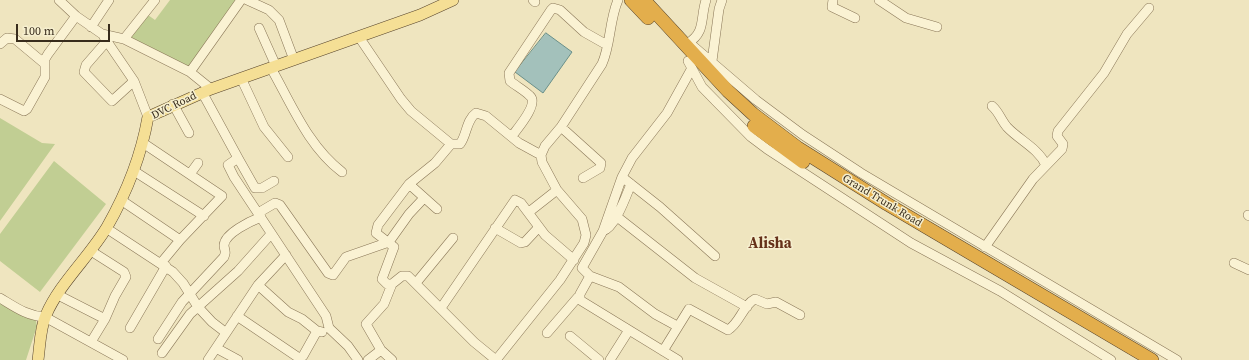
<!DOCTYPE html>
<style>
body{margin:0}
#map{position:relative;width:1249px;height:360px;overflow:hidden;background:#efe5bf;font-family:"Source Serif 4",serif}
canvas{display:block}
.scale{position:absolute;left:16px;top:24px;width:94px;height:18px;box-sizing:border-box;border:2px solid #382c1c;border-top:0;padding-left:5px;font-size:12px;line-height:14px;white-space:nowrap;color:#382c1c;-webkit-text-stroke:3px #f6efcf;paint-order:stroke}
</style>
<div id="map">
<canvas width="1249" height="360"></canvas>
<div class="scale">100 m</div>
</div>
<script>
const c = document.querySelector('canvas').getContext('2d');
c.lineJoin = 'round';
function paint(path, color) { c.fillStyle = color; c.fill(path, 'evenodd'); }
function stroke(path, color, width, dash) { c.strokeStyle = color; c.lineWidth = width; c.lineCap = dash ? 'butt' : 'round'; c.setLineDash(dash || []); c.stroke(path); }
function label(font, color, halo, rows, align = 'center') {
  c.font = font + ' "Source Serif 4",serif'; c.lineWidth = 3; c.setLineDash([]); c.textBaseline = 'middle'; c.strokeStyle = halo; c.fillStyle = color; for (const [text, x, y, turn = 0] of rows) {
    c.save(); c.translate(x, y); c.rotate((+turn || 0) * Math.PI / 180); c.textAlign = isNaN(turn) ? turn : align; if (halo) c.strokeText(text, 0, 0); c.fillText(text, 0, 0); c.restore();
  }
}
const green = new Path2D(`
 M170 0H237L189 69 130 38 148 15 155 20Z
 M0 118 42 143 55 144 0 221Z
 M54 161 106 204 40 292 0 261V234Z
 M0 298 35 316 37 326 26 360H0Z`);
const water = new Path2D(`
 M546 33 572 52 543 93 515 72Z`);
const minor = new Path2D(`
 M59 0 76 16 102 34 124 39 190 72 211 89
 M247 0 269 10 279 20 294 60
 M533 0 535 2
 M833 0 832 7 855 18
 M879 0 906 18 937 27
 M91 27 109 0
 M259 28 276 66
 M104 37 134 81 148 117
 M359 37 401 99 411 111 451 144H460C467 135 466 120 476 113L486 116 519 143 541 155
 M124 39 155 0
 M106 42 86 65 84 72 112 101 134 81
 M688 43C706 32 700 18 706 0
 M0 44 7 38 15 39 45 64
 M693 46 756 100 803 135 861 173 1177 360
 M688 61 702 87 751 137 767 149 911 243 1000 291 1111 360
 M712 61 719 9 722 0
 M271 68C292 105 308 146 342 172
 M190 72 241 0
 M241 78 264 127 288 157
 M202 92 238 158 228 165 234 177 326 316 329 328 348 346 358 360
 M0 99 24 111 27 109 45 77V59L48 54 76 16
 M173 104 189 133
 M992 106C999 112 1001 120 1007 127 1019 140 1038 148 1046 165
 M561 127 601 163 600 168 583 178
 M512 136C517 129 539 104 530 96 524 90 516 86 510 81L509 73 551 10 553 8 560 10 584 32 607 45
 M143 143 222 196 180 240 161 263
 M451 144 435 163 409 184 378 225 376 233 394 247 382 279 387 284H392L402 276H408L474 342 496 360
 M238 158 255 188H262L274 181
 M134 171 204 216
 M190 174 198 163
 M622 177 660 207 715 256
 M409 184 437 209
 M121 200 180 240
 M529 212 557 190
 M258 213 275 203 280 205 328 273 333 275 346 257 389 242 409 214 424 198
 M1248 215 1249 216
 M616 216 695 278 747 307
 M106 228 173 272 183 283 198 307 212 322 225 332
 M495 228 521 243 525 242 539 227
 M603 231C615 228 626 196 631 184
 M985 247 1033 179 1062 149 1063 144 1057 136 1058 131 1104 73 1127 34 1149 8
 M1234 263 1249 270
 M590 276 580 294V300L678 360
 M416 283 453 238
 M258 285 288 312 302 319 317 331 322 332
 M58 295 105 319
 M0 298C15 307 27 316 45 317L123 360
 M441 308 515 200 521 203 545 235 574 260
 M237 316 299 358 303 356 317 331
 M677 326 655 314 619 287 590 276 582 268 603 231 622 177 632 158 667 113 692 68
 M130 328 166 266
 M547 333 578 297
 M570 336 599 360
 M158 339 182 302 224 257 225 254C226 251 224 249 224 245 225 233 251 221 261 217
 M91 342 105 319 115 296 126 277 124 272 91 251
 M216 348 238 360
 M381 350 366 324 384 304 392 284
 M663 351 689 309 728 330C740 323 743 305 755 299L767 304 776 302 800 315
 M162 353 190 314 238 271 271 234
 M208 360 258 285 286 255
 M368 360 381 350 392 360
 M496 360 560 280 584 243 586 235 582 219 557 190 542 162 541 155 545 146 561 127 602 64C611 44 609 21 618 0
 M610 360 629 330`);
const major = new Path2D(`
 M38 360C40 346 40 328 46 315 59 284 89 257 107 227 127 192 141 157 148 117L211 89 420 15 453 0`);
const highway = new Path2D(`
 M631 0 648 18
 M644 0 728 91 753 114 798 148 887 204 1152 360
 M754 126 803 162`);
const streetNames = [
 ["DVC Road",174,106,-26],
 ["Grand Trunk Road",882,201,31]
];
const districtNames = [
 ["Alisha",770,244]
];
paint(green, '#c1ce93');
paint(water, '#a3c1bb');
stroke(water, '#698f89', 1);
stroke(minor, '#897657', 10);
stroke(major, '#56432c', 12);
stroke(highway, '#56432c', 14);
stroke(minor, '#faf2d3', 9);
stroke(major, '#f5df95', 11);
stroke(highway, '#e3ae4c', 13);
label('11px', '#382c1c', '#f6efcf', streetNames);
label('bold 15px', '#66311a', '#f6efcf', districtNames);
</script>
